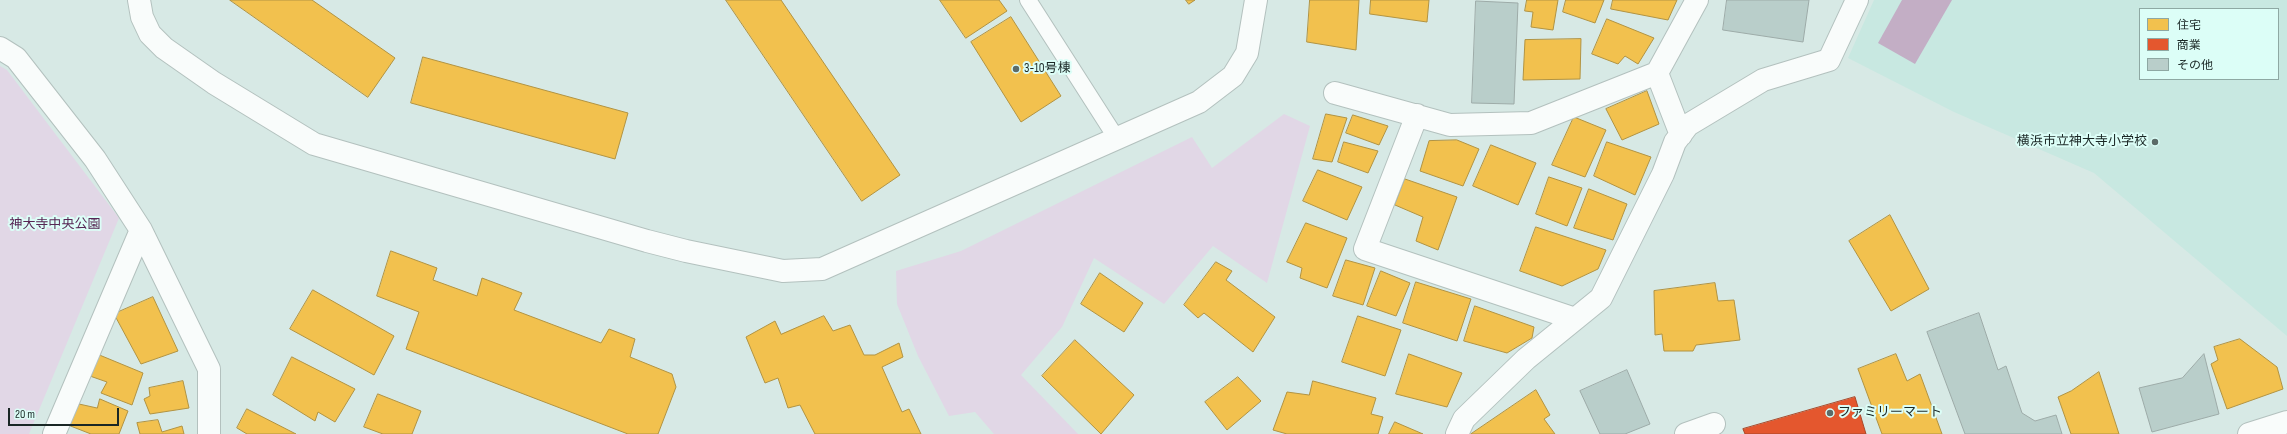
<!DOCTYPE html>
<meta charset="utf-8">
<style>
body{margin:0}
#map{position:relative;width:2287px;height:434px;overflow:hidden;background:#d7e9e5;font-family:"Sofia Sans Condensed","Noto Sans JP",sans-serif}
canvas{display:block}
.legend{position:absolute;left:2139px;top:8px;width:140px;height:72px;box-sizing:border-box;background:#dcfef7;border:1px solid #8ea8a3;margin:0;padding:5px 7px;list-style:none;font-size:12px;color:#1a2725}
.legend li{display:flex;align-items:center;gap:8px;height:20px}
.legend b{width:20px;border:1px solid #8ea8a3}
.scale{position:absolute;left:8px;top:408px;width:111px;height:18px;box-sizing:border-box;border:2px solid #1a2725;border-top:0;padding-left:5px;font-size:12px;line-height:14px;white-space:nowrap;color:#1a2725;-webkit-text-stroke:3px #dcfef7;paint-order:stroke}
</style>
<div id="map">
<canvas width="2287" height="434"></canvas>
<ul class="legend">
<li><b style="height:11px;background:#f2c14e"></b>住宅</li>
<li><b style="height:11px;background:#e4572e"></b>商業</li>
<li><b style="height:11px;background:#b9ceca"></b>その他</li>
</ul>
<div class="scale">20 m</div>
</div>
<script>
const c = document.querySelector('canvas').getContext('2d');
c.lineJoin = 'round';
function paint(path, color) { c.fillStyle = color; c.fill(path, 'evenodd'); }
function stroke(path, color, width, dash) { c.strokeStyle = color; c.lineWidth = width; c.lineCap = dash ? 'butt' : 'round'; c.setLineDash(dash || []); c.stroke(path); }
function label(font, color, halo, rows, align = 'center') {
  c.font = font + ' "Sofia Sans Condensed","Noto Sans JP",sans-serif'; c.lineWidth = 4; c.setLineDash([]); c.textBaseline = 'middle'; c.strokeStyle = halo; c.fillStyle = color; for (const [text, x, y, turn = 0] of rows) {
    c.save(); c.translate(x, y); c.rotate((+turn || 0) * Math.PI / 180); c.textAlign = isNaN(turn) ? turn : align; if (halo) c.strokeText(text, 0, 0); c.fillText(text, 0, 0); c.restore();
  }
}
const built = new Path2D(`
 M1874 0H2287V336L2094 173 1954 112 1848 58ZM2140 9H2278V79H2140Z`);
const green = new Path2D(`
 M0 66 7 70 119 218 29 434H0Z
 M1284 114 1310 126 1267 283 1213 246 1164 304 1094 258 1062 327 1021 375 1078 434H994L975 412 949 416 918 356 897 304 896 271 961 251 1192 137 1212 168Z`);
const water = new Path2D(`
 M1902 0H1952L1915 64 1878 43Z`);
const homes = new Path2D(`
 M230 0H312L395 58 368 97Z
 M726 0H781L900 175 862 201Z
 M940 0H999L1007 11 966 38Z
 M1186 0H1195L1189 4Z
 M1310 0H1359L1356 50 1307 42Z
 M1371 0H1429L1427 22 1370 14Z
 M1527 0H1558L1553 30 1531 27 1533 12 1525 11Z
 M1566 0H1604L1595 23 1563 12Z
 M1613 0H1677L1668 20 1611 9Z
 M1011 17 1061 96 1021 122 971 42Z
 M1607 19 1654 38 1638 64 1625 56 1618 64 1592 54Z
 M1581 39 1580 79 1523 80 1525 40Z
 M423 57 628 113 615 159 411 103Z
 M1647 91 1659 124 1622 140 1606 109Z
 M1326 114 1347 118 1332 162 1313 159Z
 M1353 115 1388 126 1379 145 1346 133Z
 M1574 117 1606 130 1585 177 1552 165Z
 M1457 140 1479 149 1463 186 1420 171 1429 141Z
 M1344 142 1378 151 1368 173 1338 162Z
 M1607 142 1651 157 1635 195 1594 176Z
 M1491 145 1536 163 1518 205 1473 186Z
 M1318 170 1362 187 1347 220 1303 201Z
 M1549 177 1582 188 1567 226 1536 214Z
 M1405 179 1457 197 1438 250 1416 241 1423 217 1395 205Z
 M1589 189 1627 204 1613 240 1574 228Z
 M1890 215 1929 289 1891 311 1849 241Z
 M1306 223 1347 238 1327 288 1300 278 1302 268 1287 262Z
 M1536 227 1606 250 1598 269 1562 286 1520 271Z
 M391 251 437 268 433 280 477 296 482 278 522 293 514 310 601 343 609 329 635 339 630 357 672 374 676 387 658 434H628L406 349 419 312 377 296Z
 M1346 260 1375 268 1363 305 1333 296Z
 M1216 262 1232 271 1226 280 1275 317 1253 352 1204 313 1198 318 1184 305Z
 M1381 271 1410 283 1396 316 1367 306Z
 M1100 273 1143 303 1124 332 1081 304Z
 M1416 282 1471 299 1457 341 1403 323Z
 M1715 283 1718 301 1734 300 1740 340 1696 345 1693 351H1664L1662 334 1655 335 1654 291Z
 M313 290 394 336 374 375 290 329Z
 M153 297 178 351 141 364 114 314Z
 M1475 306 1534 327 1532 338 1507 353 1464 341Z
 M824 316 833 331 850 325 864 355H875L899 343 903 357 882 367 902 412 909 409 921 434H815L800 405 788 408 778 378 765 383 746 337 775 321 781 334Z
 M1358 316 1401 330 1385 376 1342 362Z
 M2240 339 2277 367 2283 389 2227 409 2211 364 2218 360 2214 347Z
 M1075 340 1134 395 1101 434 1042 376Z
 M97 354 143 373 132 405 101 393 107 382 87 375Z
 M1409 354 1462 373 1447 407 1396 394Z
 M1896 354 1907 381 1920 374 1942 434H1882L1858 369Z
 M292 357 355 389 335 422 318 412 315 421 273 395Z
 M2099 372 2119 434H2071L2058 397 2071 391Z
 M1238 377 1261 401 1227 430 1205 402Z
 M183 381 189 408 150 414 144 399 150 396 149 388Z
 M1313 381 1376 398 1371 414 1383 417 1378 434H1287L1273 430 1287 392 1309 395Z
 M1536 390 1550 415 1544 419 1555 434H1471Z
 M378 394 421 411 412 434H383L364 427Z
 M100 399 128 411 119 434H91L68 425 79 404 97 408Z
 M247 409 296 434H247L237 428Z
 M158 420 162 432 182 426 184 434H140L137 423Z
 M1395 422 1423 434H1389Z`);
const shops = new Path2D(`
 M1855 397 1866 434H1745L1743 429Z`);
const building = new Path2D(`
 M1727 0H1809L1803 42 1723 30Z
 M1476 1 1518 3 1514 104 1472 103Z
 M1979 313 1998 370 2006 366 2022 413 2035 421 2056 415 2062 434H1965L1927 332Z
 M2204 354 2219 414 2152 432 2139 388 2182 378Z
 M1627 370 1650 424 1625 434H1600L1580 391Z`);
const lane = new Path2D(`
 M1028 0 1117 139`);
const street = new Path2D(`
 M139 0 142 17 150 34 164 48 214 83 314 144 647 241 686 251 783 271 822 269 1199 102 1233 76 1247 53 1256 0
 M0 48 16 58 95 159 141 230 209 369V434
 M1657 73 1681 135
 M1335 93 1450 125 1531 123 1657 73 1697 0
 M1417 115 1365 249 1575 319
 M54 434 141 230
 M1457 434 1464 419 1526 359 1601 298 1663 174 1675 142 1688 125 1763 80 1829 60 1857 0
 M1686 434 1714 424`);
const secondary = new Path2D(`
 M2249 434 2287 422`);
const markers = [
 [1016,69,4,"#5c6b68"],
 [2155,142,4,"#5c6b68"],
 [1830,413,4,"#5c6b68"]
];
const poiNames = [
 ["3-10号棟",1024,69],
 ["横浜市立神大寺小学校",2147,142,"right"],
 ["ファミリーマート",1838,413]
];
const parkNames = [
 ["神大寺中央公園",55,225]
];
paint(built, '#c8e8e1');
paint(green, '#e1d7e6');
paint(water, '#c3aec5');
paint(homes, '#f2c14e');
stroke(homes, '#b19342', 1);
paint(shops, '#e4572e');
stroke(shops, '#a7492b', 1);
paint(building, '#b9ceca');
stroke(building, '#9daba8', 1);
stroke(lane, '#b3c1be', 18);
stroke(street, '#b3c1be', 24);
stroke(secondary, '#b3c1be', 24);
stroke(lane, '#f9fcfb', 16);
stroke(street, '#f9fcfb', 22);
stroke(secondary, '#f9fcfb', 22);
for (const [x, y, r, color] of markers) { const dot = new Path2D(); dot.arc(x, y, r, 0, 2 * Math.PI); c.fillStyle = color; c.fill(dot); stroke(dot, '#dcfef7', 1.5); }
label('13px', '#1a2725', '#dcfef7', poiNames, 'left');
label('13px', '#572654', '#dcfef7', parkNames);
</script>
